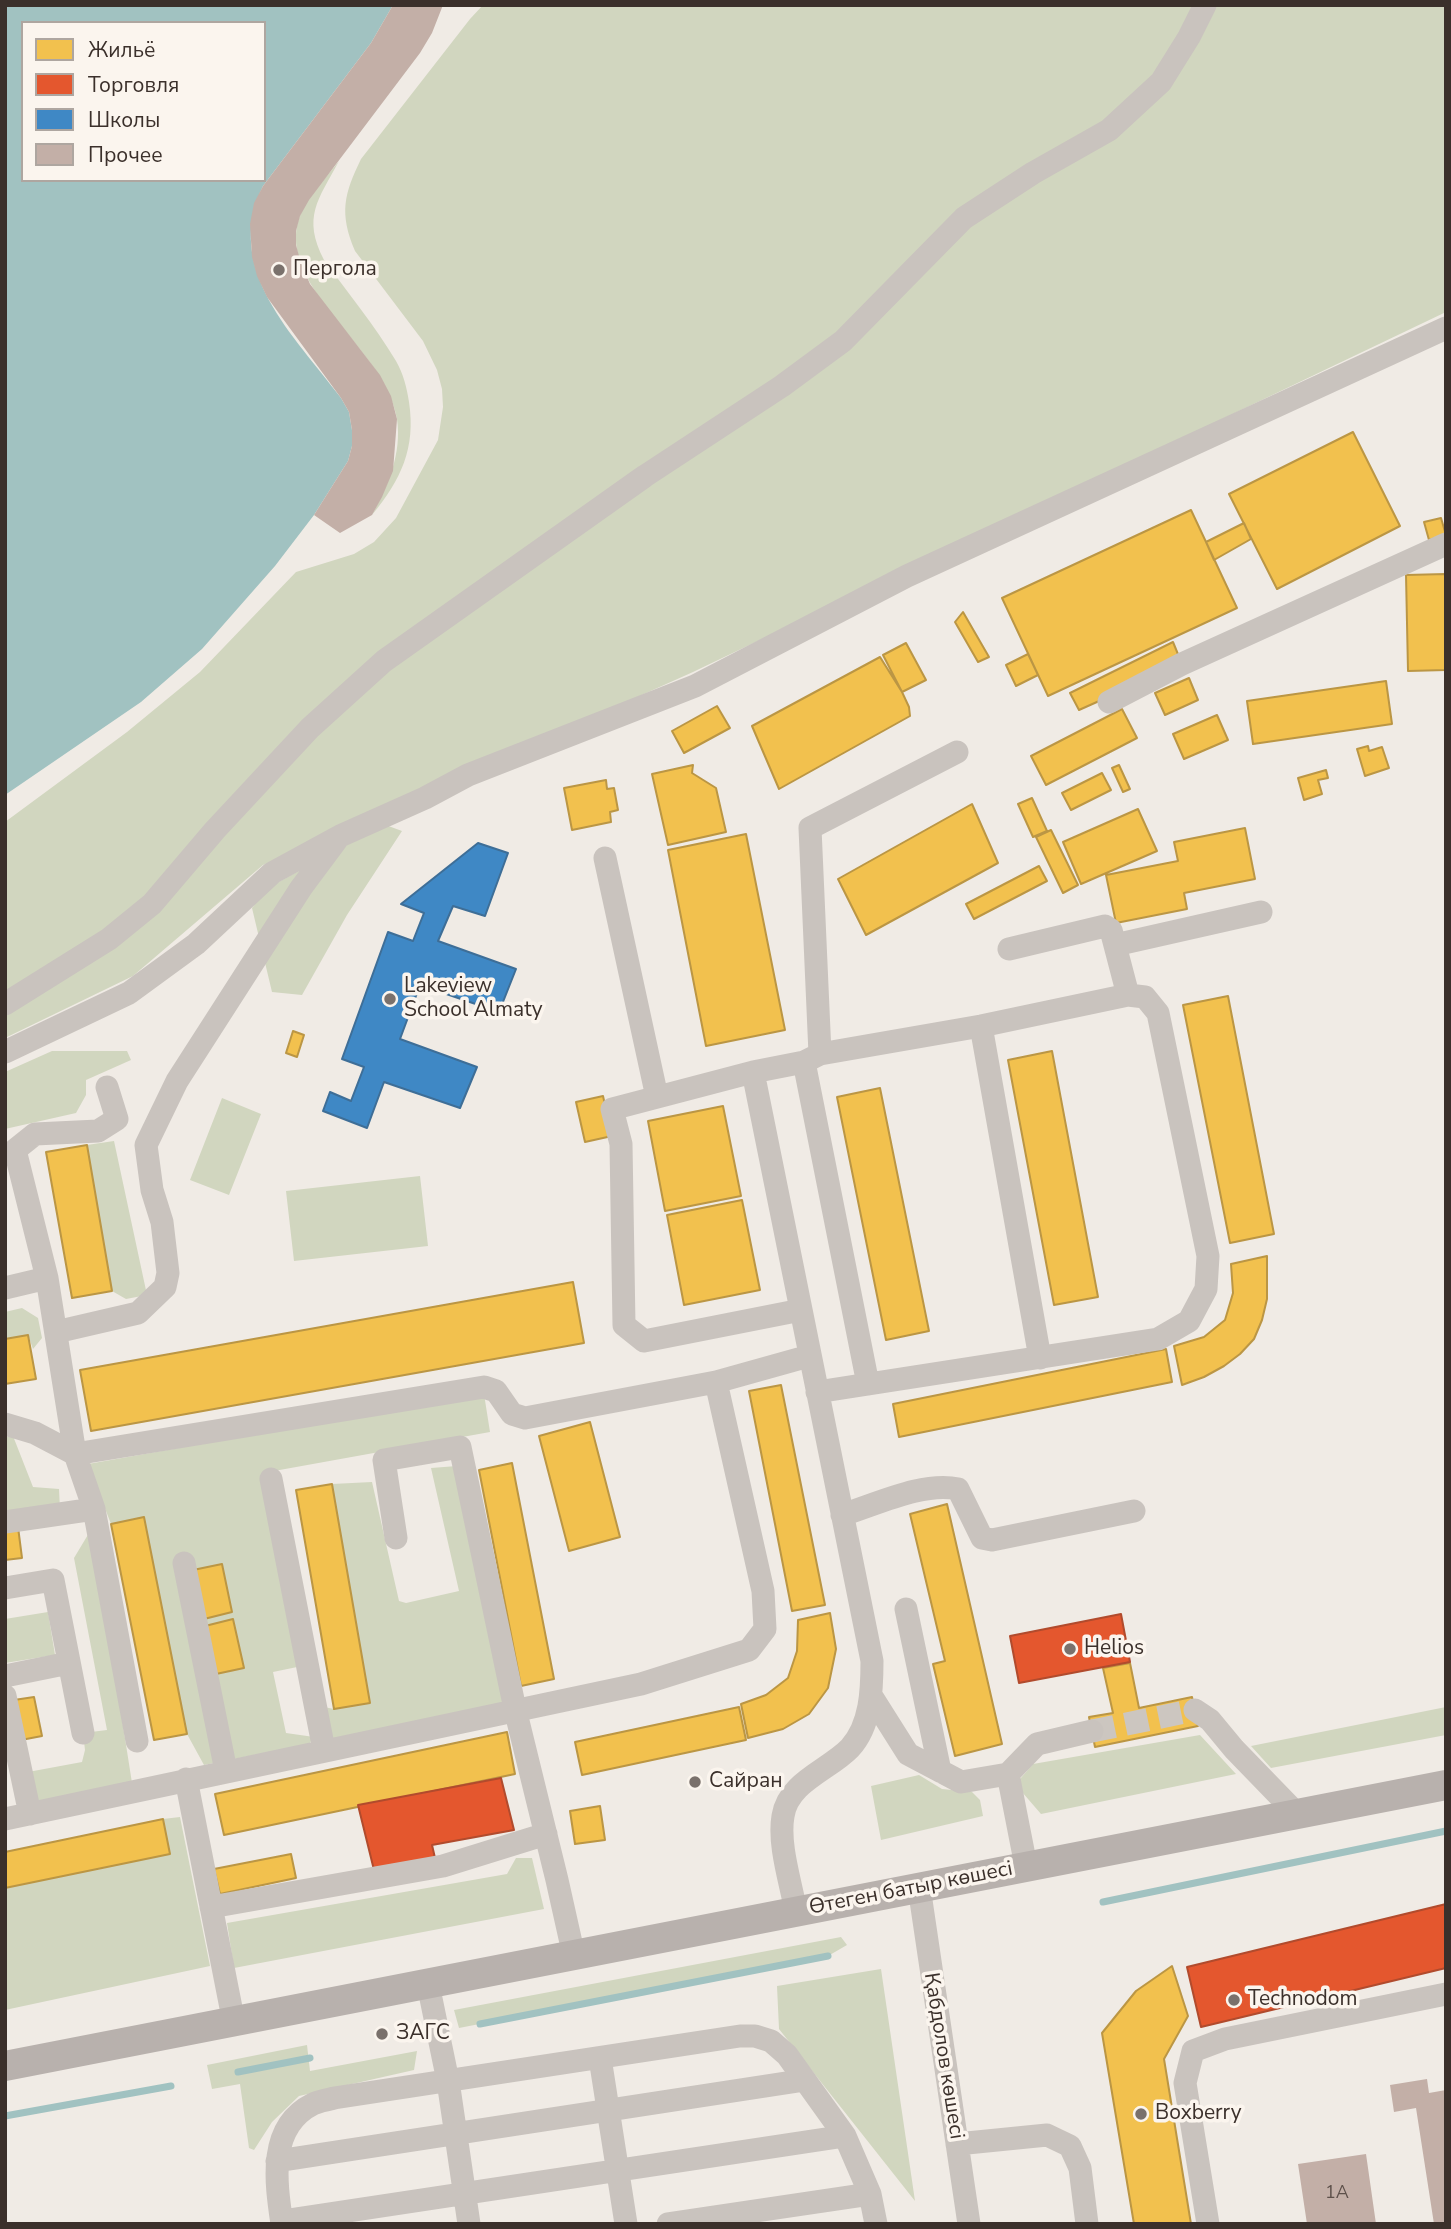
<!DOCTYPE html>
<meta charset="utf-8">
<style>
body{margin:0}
#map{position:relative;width:1451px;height:2229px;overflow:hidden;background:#f0ebe5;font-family:"Nunito Sans",sans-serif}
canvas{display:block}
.frame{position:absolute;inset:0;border:7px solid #3b302b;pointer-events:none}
.legend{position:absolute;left:21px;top:21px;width:245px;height:161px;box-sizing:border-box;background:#fbf5ee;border:2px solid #aea6a0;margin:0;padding:9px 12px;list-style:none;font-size:21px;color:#3b302b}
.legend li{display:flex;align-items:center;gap:14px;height:35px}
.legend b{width:35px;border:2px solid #aea6a0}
</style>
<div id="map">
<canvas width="1451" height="2229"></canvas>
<div class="frame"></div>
<ul class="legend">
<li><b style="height:19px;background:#f2c14e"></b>Жильё</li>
<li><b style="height:19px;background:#e4572e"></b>Торговля</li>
<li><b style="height:19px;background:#3f88c5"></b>Школы</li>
<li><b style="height:19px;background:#c3afa7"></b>Прочее</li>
</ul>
</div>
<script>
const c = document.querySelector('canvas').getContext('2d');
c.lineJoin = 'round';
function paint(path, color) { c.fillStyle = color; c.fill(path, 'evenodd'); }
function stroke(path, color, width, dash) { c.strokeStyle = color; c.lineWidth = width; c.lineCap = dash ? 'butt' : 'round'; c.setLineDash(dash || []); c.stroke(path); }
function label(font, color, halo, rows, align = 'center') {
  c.font = font + ' "Nunito Sans",sans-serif'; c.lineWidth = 7; c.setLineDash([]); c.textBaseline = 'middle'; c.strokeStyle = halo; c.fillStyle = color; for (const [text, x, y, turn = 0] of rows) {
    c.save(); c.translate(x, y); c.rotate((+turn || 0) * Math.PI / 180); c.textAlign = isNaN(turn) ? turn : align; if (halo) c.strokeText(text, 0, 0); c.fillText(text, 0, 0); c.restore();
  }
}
const green = new Path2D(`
 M483 5H1446V312L693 672 263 865 133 976 5 1038V822L127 732 200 672 296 572 354 554 374 542 396 518 438 440 443 407 442 389 437 370 423 341 355 251C339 213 344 194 361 159L470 19Z
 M339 161C318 200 302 217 324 260 348 293 375 326 396 361 403 373 407 388 409 402 416 448 401 480 372 515 388 485 402 454 397 419 387 350 276 288 299 218 306 197 326 178 339 161Z
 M383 824 402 831 347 915 302 995 272 992 252 908 268 888Z
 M52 1051H127L131 1060 86 1080V1095L76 1113 5 1129V1072Z
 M222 1098 261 1114 229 1195 190 1180Z
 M114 1141 147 1295 126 1299 112 1291 87 1145Z
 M420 1176 428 1246 294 1261 286 1191Z
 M22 1308 38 1318 42 1338 33 1349 28 1335 5 1339V1312Z
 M484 1394 490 1432 263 1473 302 1666 273 1672 286 1733 314 1737 309 1744 204 1765 187 1734 144 1517 111 1524 88 1464Z
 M13 1436 33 1487 59 1489 60 1510 5 1518V1437Z
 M457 1466 505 1708 326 1742 319 1706 334 1709 370 1703 332 1484 372 1482 399 1601 406 1603 459 1591 431 1468Z
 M92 1528 132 1783 36 1806 28 1772 82 1762 85 1750 83 1733 107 1730 74 1558Z
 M48 1612 55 1655 5 1663V1619Z
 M1446 1707V1735L1271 1768 1251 1746Z
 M1200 1735 1236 1774 1041 1814 1022 1792 1020 1779 1033 1764Z
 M919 1775 942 1789 972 1792 980 1800 983 1816 881 1840 871 1786Z
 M180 1817 210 1966 5 2010V1888L170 1854 163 1819Z
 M516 1858H532L544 1909 234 1968 227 1923 507 1874Z
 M841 1937 847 1945 828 1956 459 2028 454 2010Z
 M881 1969 915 2201 779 2029 777 1986Z
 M307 2045 310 2071 417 2051 414 2070 299 2096 272 2122 254 2150 249 2148 240 2084 212 2089 207 2065Z`);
const water = new Path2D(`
 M5 5H393L371 43 263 186C222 270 294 335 341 398L349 412 352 430V446L348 461 314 515 275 566 202 649 141 702 5 795ZM23 23H264V180H23Z`);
const homes = new Path2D(`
 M1353 432 1400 526 1277 589 1229 494Z
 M1191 510 1237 608 1048 696 1002 598Z
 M1441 518 1446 535 1429 540 1424 522Z
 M1244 523 1251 539 1214 560 1206 542Z
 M1446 574V670L1408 671 1406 575Z
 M963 612 989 657 978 662 955 622Z
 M1173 642 1182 664 1079 710 1070 693Z
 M906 643 926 680 902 692 883 655Z
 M1028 654 1038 675 1016 686 1006 665Z
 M880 657 902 692 909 707 910 716 779 789 752 726Z
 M1189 678 1198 700 1165 715 1155 693Z
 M1386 681 1392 724 1253 744 1247 701Z
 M717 706 730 728 684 753 672 731Z
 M1122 709 1137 738 1046 785 1031 756Z
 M1217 715 1228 740 1184 759 1173 734Z
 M1368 746 1369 751 1382 747 1389 768 1365 776 1357 749Z
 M693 765 692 773 716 788 726 832 668 845 652 774Z
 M1119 765 1130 789 1123 792 1112 768Z
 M1326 770 1328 778 1318 780 1322 794 1304 800 1298 778Z
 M1102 773 1111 790 1071 810 1062 793Z
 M606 780 607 789 614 788 618 810 610 812 611 822 572 830 564 788Z
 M1032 798 1047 831 1033 837 1018 804Z
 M972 804 998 863 866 935 838 879Z
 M1138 809 1157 851 1081 884 1063 842Z
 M1245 828 1255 879 1184 893 1187 909 1116 923 1106 875 1178 861 1174 842Z
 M1051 830 1078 885 1063 893 1036 837Z
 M746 834 785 1030 706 1046 668 850Z
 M1039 866 1047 881 974 919 966 904Z
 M1228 996 1274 1234 1230 1243 1183 1005Z
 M293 1031 304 1035 297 1057 286 1053Z
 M1052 1051 1098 1297 1054 1305 1008 1060Z
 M880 1088 929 1331 886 1340 837 1097Z
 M603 1096 612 1136 585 1142 576 1102Z
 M723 1106 741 1196 665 1211 648 1121Z
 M87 1145 112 1291 72 1298 46 1152Z
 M742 1200 760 1290 684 1305 667 1215Z
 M1267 1256V1299L1262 1320 1254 1339 1240 1354 1224 1366 1204 1377 1182 1385 1174 1346 1204 1337 1225 1320 1233 1293 1231 1264Z
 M573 1282 584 1343 91 1431 80 1370Z
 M28 1335 36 1379 5 1384V1339Z
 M1166 1349 1172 1382 899 1437 893 1404Z
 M781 1385 825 1605 792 1611 749 1391Z
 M590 1422 620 1537 569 1551 539 1436Z
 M512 1463 554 1679 521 1686 479 1470Z
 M332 1484 370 1703 334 1709 296 1490Z
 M947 1504 1002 1744 955 1756 933 1664 945 1661 910 1514Z
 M144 1517 187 1734 154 1740 111 1524Z
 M18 1527 22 1558 5 1560V1528Z
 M222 1564 232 1612 204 1619 193 1570Z
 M830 1613 836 1649 828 1688 809 1714 783 1729 748 1738 741 1704 766 1695 788 1678 797 1651 798 1620Z
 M233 1619 244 1668 216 1674 205 1626Z
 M1130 1663 1139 1708 1192 1697 1198 1726 1095 1747 1089 1717 1113 1713 1103 1668Z
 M34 1697 42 1736 21 1740 14 1700Z
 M739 1707 746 1740 582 1775 575 1742Z
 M507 1732 515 1774 224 1835 215 1794Z
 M600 1806 605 1840 575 1844 570 1811Z
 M163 1819 170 1854 5 1888V1852Z
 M291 1854 296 1878 220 1894 214 1869Z
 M1172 1966 1188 2016 1164 2059 1191 2224H1134L1102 2033 1136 1991Z`);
const shops = new Path2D(`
 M1121 1614 1130 1662 1019 1683 1010 1636Z
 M501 1778 514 1830 432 1845 435 1858 374 1870 358 1805Z
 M1446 1904V1968L1201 2027 1187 1967Z`);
const schools = new Path2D(`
 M478 843 508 853 485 916 453 906 438 941 516 969 499 1012 420 985 400 1039 477 1067 460 1108 384 1082 367 1128 323 1111 330 1092 351 1101 364 1067 342 1059 388 932 413 941 424 913 401 904Z`);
const stream = new Path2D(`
 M1103 1902 1446 1831
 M480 2024 828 1956
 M238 2072 310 2058
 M5 2116 171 2086`);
const building = new Path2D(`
 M393 5H443L432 33 420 53 309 200 300 216 296 231V245L301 263 310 284 380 375 391 396 397 419 393 471 382 497 372 515 340 533 314 515 348 461 352 446V430L349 412 341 398 267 297 257 276 252 257 250 224 254 203 263 186 371 43Z
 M1427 2079 1429 2093 1446 2090V2224H1434L1416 2108 1394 2112 1390 2085Z
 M1366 2154 1376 2224H1307L1298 2164Z`);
const minorTunnel = new Path2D(`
 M1092 1731 1195 1710`);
const minor = new Path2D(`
 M1109 702 1182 664 1446 544
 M605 858 657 1097
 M1115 945 1261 912
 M1009 949 1105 926 1111 930 1128 995
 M5 1004 109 939 152 904 215 830 310 728 384 661 645 476 782 386 843 341 964 218 1033 173 1109 130 1161 82 1189 37 1205 5
 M981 1026 1040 1358
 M5 1052 129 993 196 944 272 873 340 836 425 798 468 775 695 686 907 576 1446 328
 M820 1054 810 828 957 752
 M804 1062 868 1384
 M753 1072 872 1661C872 1690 871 1725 850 1748 829 1770 788 1782 783 1816 778 1845 791 1883 796 1912
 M5 1288 47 1278
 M801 1310 644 1341 624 1325 621 1144 612 1109 753 1072 804 1062 820 1054 981 1026 1128 995 1145 997 1158 1013 1208 1256 1206 1289 1189 1321 1158 1339 817 1392
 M56 1332 138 1313 165 1287 168 1273 162 1222 152 1190 146 1145 177 1081 301 888 336 841
 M5 1424 35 1433 75 1454 484 1387 496 1391 512 1414 525 1418 716 1382 809 1356
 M271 1479 324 1750
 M94 1509 137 1741
 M842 1515C875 1505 924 1481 958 1489L982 1538 992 1540 1134 1511
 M5 1522 94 1509 75 1454 47 1278 15 1150 35 1134 98 1131 117 1119 107 1087
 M396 1538 384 1460 460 1447 515 1709 557 1880 574 1956
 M184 1563 226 1771
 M5 1588 53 1580 83 1733
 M906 1609 940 1771
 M5 1676 69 1663
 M5 1696 30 1814
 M872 1697 908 1754 961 1782 1008 1774 1037 1744 1092 1731
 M1195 1710 1210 1720 1234 1749 1296 1813
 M1008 1774 1026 1866
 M186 1779 234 2023
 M5 1819 641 1684 749 1650 765 1629 763 1591 716 1382
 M919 1887 969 2224
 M211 1907 443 1866 546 1834
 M428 1984 448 2081 469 2224
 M600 2058 626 2224
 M957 2144 1047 2135 1070 2146 1080 2168 1087 2224
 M277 2161 805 2080
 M282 2221 845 2136
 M282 2224C276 2183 267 2127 313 2104 319 2101 328 2100 334 2098L740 2036H755L771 2041 787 2055 845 2136 870 2194 876 2224
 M668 2224 870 2194
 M1208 2224 1185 2083 1193 2051 1225 2039 1446 1994`);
const major = new Path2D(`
 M5 2066 1446 1785`);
const markers = [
 [279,270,7,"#7a716c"],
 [390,999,7,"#7a716c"],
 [1070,1649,7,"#7a716c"],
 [695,1782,7,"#7a716c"],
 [1234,2000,7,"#7a716c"],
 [382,2034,7,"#7a716c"],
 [1141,2114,7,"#7a716c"]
];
const numberNames = [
 ["1А",1337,2194]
];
const poiNames = [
 ["Пергола",293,270],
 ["Lakeview",404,987],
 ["School Almaty",404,1011],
 ["Helios",1084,1649],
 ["Сайран",709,1782],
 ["Technodom",1248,2000],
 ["ЗАГС",396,2034],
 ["Boxberry",1155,2114]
];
const streetNames = [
 ["Өтеген батыр көшесі",911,1889,-11],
 ["Қабдолов көшесі",943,2056,81]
];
paint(green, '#d1d6bf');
paint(water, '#a1c2c1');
paint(homes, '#f2c14e');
stroke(homes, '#bb9644', 2);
paint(shops, '#e4572e');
stroke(shops, '#b14b2d', 2);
paint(schools, '#3f88c5');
stroke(schools, '#3e6e97', 2);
stroke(stream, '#a1c2c1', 7);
paint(building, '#c3afa7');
stroke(minorTunnel, '#ccc6c0', 23, [23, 11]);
stroke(minor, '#c9c3be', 23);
stroke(major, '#b8b1ad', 30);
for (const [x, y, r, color] of markers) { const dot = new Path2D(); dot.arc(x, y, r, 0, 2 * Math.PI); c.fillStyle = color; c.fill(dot); stroke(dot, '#fbf5ee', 2.5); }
label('18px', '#5d504a', null, numberNames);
label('21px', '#3b302b', '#fbf5ee', poiNames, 'left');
label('21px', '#3b302b', '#fbf5ee', streetNames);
</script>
